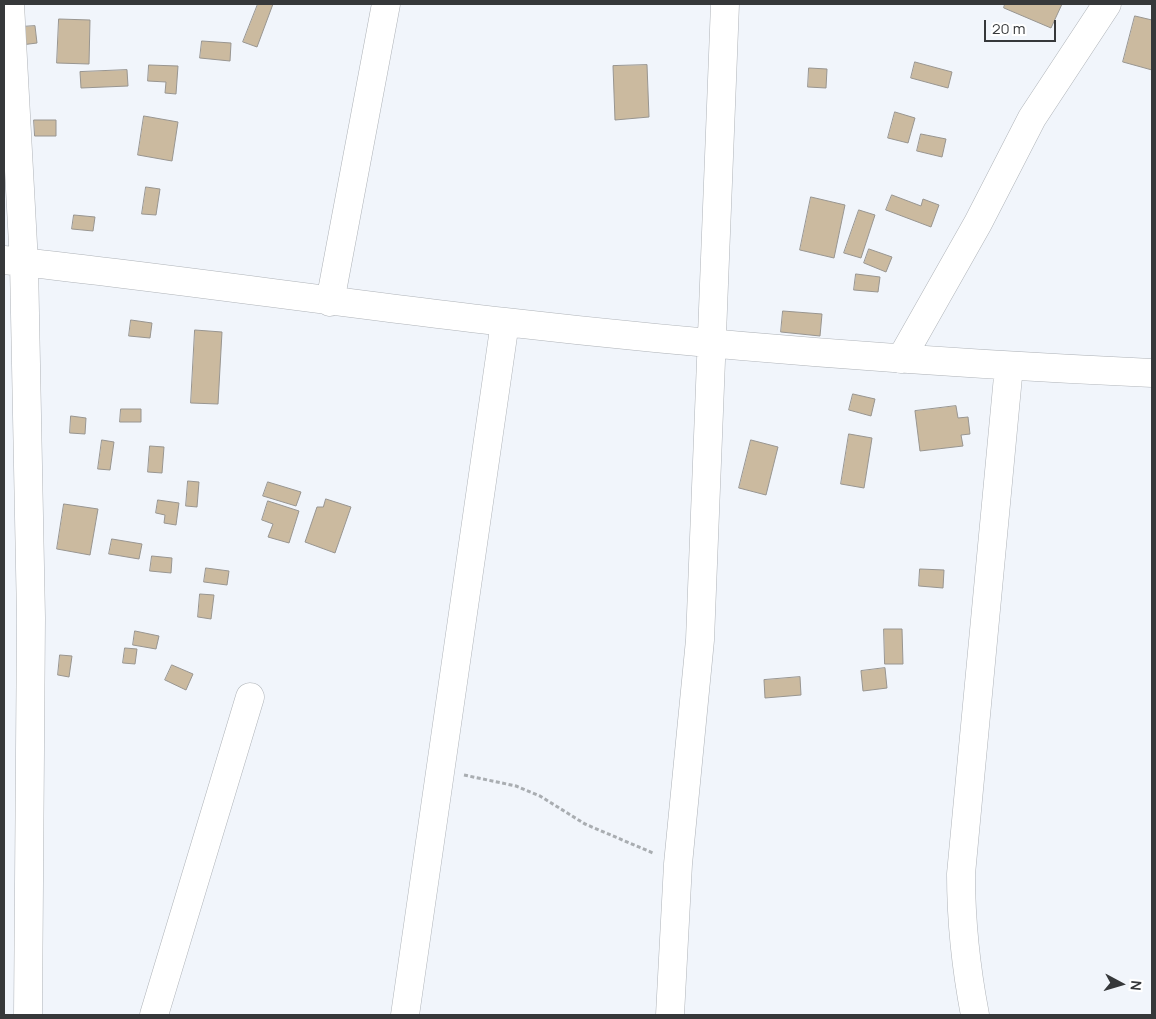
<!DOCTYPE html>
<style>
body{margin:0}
#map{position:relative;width:1156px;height:1019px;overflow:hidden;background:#f1f5fb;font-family:Manrope,sans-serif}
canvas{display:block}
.frame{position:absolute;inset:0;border:5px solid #36383a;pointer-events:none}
.north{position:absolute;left:1096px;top:959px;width:50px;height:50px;-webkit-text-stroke:4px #fff;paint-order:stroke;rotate:96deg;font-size:14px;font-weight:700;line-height:20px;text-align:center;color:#36383a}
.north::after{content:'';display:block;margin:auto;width:18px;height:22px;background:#36383a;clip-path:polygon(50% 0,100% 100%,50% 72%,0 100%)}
.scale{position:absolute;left:984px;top:20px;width:72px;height:22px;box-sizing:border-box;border:2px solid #36383a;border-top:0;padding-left:6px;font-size:15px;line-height:18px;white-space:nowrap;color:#36383a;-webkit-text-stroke:4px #fff;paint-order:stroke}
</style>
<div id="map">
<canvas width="1156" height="1019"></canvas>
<div class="frame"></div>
<div class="north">N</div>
<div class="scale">20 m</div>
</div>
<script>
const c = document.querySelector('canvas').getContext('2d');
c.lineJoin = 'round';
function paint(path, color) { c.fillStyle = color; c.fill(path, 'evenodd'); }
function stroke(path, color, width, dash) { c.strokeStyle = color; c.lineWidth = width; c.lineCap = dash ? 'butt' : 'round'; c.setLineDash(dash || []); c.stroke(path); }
const building = new Path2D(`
 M258 4H273L257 47 243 42Z
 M1005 4H1062L1051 28 1004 8Z
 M1135 16 1152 20V70L1123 62Z
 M59 19 90 20 89 64 57 63Z
 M35 26 37 43 21 45 20 27Z
 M202 41 231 43 230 61 200 58Z
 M915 62 952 72 948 88 911 78Z
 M149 65 178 66 176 94 165 93 166 82 148 81Z
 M647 65 649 117 615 120 613 66Z
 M809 68 827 69 826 88 808 87Z
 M127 70 128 86 81 88 80 72Z
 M895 112 915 118 908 143 888 138Z
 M144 116 178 122 172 161 138 155Z
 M34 120H56V136H35Z
 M921 134 946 139 942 157 917 151Z
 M146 187 160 189 156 215 142 214Z
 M892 195 921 206 923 199 939 205 931 227 886 210Z
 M811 197 845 205 834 258 800 250Z
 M859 210 875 215 861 258 844 253Z
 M74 215 95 217 93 231 72 229Z
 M869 249 892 257 886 272 864 263Z
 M856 274 880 277 878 292 854 290Z
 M783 311 822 314 820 336 781 332Z
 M131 320 152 323 150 338 129 336Z
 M195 330 222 332 218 404 191 403Z
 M853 394 875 399 871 416 849 410Z
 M956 406 958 418 968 417 970 434 961 435 963 446 920 451 915 411Z
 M121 409H141V422H120Z
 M71 416 86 418 85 434 70 433Z
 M849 434 872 438 864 488 841 484Z
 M102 440 114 442 110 470 98 469Z
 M751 440 778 447 766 495 739 488Z
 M150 446 164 447 162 473 148 472Z
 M188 481 199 482 197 507 186 506Z
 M268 482 301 492 296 506 263 496Z
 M326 499 351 507 335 553 305 542 317 507H323Z
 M158 500 179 503 176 525 164 523 165 515 156 513Z
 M268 501 299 511 289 543 268 537 273 524 262 520Z
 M64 504 98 509 90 555 57 549Z
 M112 539 142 544 139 559 109 554Z
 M152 556 172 558 171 573 150 571Z
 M206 568 229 571 227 585 204 582Z
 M920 569 944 570 943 588 919 586Z
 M200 594 214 595 211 619 198 617Z
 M884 629H902L903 664H885Z
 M135 631 159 636 156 649 133 645Z
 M125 648 137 649 135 664 123 663Z
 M60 655 72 656 69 677 58 675Z
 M172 665 193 674 186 690 165 680Z
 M885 668 887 688 863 691 861 671Z
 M800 677 801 695 765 698 764 680Z`);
const path = new Path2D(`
 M464 775 516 786 540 796 585 824 653 853`);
const minor = new Path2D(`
 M10 4 24 263 31 618 28 1015
 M4 260C171 278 338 303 505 322 720 347 936 363 1152 373
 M330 302 386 4
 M901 359 978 223 1032 118 1107 4
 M154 1015 250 697
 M405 1015 505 322
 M670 1015 678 864 700 640 725 4
 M975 1015C966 968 961 923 961 874L1009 366`);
paint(building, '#cbba9f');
stroke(building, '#989590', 1);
stroke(minor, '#afb3b8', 29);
stroke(path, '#a9adb1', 3, [4, 2.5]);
stroke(minor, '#fff', 28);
</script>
